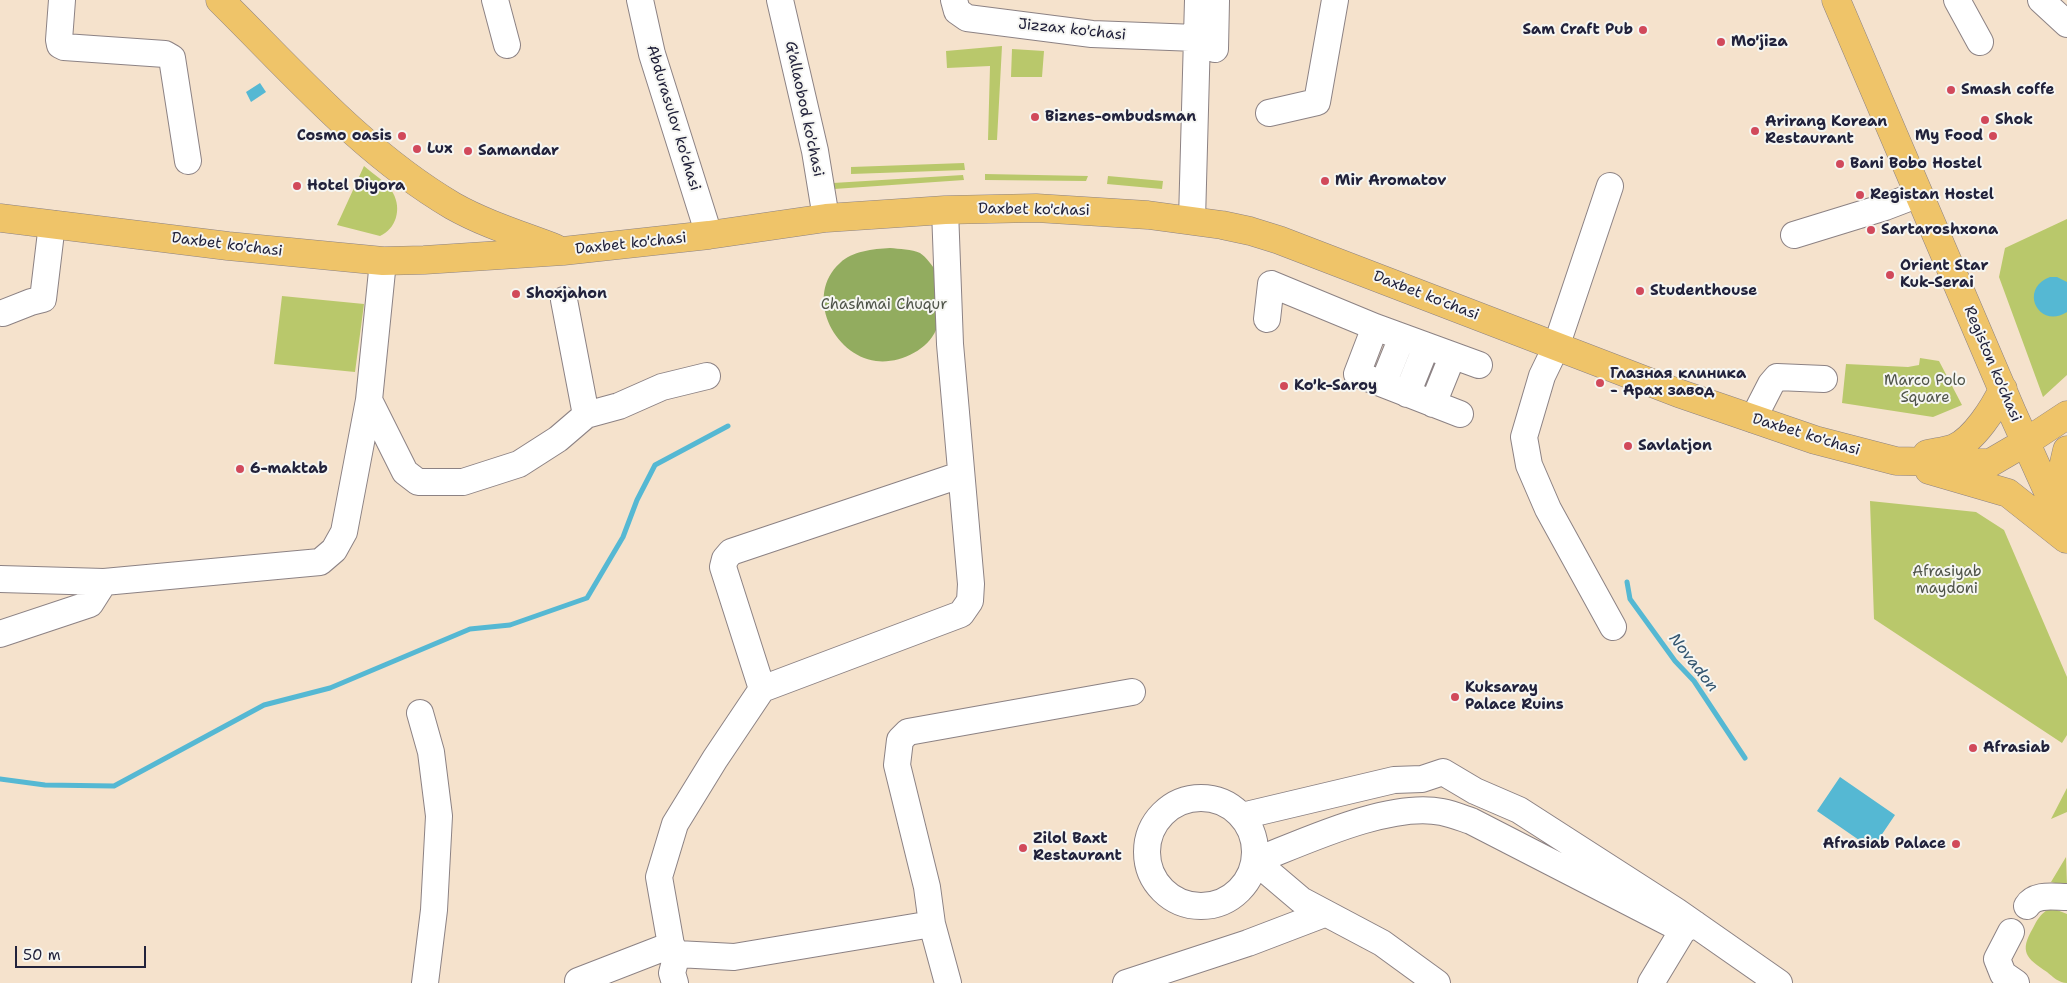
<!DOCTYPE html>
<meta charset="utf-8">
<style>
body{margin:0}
#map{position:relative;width:2067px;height:983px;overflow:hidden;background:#f5e2cc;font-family:"Shantell Sans",sans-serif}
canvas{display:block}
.scale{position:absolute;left:15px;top:946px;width:131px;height:22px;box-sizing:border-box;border:2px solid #22223b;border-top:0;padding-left:6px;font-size:15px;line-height:18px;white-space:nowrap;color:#22223b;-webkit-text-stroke:4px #f6f6f2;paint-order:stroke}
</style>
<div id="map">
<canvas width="2067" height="983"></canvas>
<div class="scale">50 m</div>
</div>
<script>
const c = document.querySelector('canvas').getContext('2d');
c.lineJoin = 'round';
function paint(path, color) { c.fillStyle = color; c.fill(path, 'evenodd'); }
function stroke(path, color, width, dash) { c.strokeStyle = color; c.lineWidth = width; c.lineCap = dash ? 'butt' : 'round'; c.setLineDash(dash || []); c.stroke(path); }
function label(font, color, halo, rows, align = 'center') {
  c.font = font + ' "Shantell Sans",sans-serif'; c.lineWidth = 4; c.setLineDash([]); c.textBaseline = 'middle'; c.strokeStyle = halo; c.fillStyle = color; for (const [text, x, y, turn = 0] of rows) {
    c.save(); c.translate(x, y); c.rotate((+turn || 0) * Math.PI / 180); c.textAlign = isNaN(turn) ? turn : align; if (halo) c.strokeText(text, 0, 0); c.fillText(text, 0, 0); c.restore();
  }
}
const green = new Path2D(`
 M1002 46 997 140H988L990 66 947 68 946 51Z
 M1012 49 1044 51 1042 77H1011Z
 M964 163 965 170 851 174V167Z
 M364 166C373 174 388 183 393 193 402 209 396 229 380 236L337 225Z
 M985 174 1088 176 1086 181 985 180Z
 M963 175 964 180 834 189 833 183Z
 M1108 176 1163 181 1162 189 1107 184Z
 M2067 219V375L2043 397 1999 277 2005 248Z
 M282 296 364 304 355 372 274 364Z
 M1920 358 1939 361 1962 405 1933 417 1842 403 1846 364 1908 367 1919 365Z
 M1870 501 1976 512 2004 530 2067 677V735L2062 743 1874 619Z
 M2067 788V812L2051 819Z
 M2066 857 2067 886 2051 882Z
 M2047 910H2057L2067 914V983C2059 983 2053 977 2047 972 2026 958 2019 952 2033 928 2037 920 2040 915 2047 910Z`);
const forest = new Path2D(`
 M890 248C899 249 912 249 920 253 926 257 933 266 937 273 939 279 939 324 936 330 927 351 898 364 876 361 833 355 804 295 840 263 852 251 873 249 890 248Z`);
const water = new Path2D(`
 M260 83 266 92 251 102 246 92Z
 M2050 277H2057L2067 282V312C2039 330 2018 289 2050 277Z
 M1840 777 1895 815 1872 849 1817 811Z`);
const stream = new Path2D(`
 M1627 582 1630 599 1675 661 1694 681 1745 758
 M0 779 45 785 114 786 264 705 330 688 470 629 510 625 587 598 623 537 637 500 655 465 728 426`);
const minor = new Path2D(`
 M62 0 59 40 60 45 64 47 165 54 172 58 188 161
 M495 0 507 45
 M640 0 652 54 709 235
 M780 0 815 151 826 218
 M954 0 957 11 967 18 1092 34 1196 38
 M1957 0 1980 42
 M2041 0 2067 24
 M1215 49 1216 1
 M1269 113 1317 102 1335 0
 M1610 186 1556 347 1542 376 1524 437 1529 465 1548 509 1613 627
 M1192 220 1198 0
 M1794 235 1885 207 1919 194
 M564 300 586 415
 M3 313 31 302 43 299 52 224
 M1267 319 1271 284 1375 327 1479 365
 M1375 327 1357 374 1460 414
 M1383 384 1402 337
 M1407 394 1426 347
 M369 400 405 472 418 482H463L519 464 558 439 586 415 619 406 662 387 707 376
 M1433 404 1452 357
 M1753 419 1771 384 1777 377 1824 379
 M0 579 104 582 320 562 334 550 344 532 369 400 383 261
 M0 634 90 604 104 582
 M762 689 961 614 970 601 971 584 950 344 945 210
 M420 713 431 752 439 816 434 910 425 983
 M1147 852a54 54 0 1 1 108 0a54 54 0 1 1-108 0Z
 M1242 816 1394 780 1422 779 1443 772 1475 791 1519 810 1676 911 1779 983
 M2027 906C2035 893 2054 897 2067 897
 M932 924 734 957 677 954 671 945 659 877 675 824 715 759 762 689 723 567 725 559 731 552 960 475
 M2011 932 1997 959 2003 974 2016 983
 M578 981 671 945
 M675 983 672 973 677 954
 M948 983 932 924 927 887 897 765 900 740 908 732 1132 692
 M1126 983 1248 943 1324 914
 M1437 983 1382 943 1301 900 1255 861C1304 842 1390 801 1442 812 1452 814 1462 818 1471 821L1683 930
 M1651 983 1683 930 1695 924`);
const major = new Path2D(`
 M220 0C293 72 363 153 453 206 485 224 521 235 555 248
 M1836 0 2012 412 2067 534
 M0 218 228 246 383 261 424 260 563 251 709 235 826 218 945 210 1036 208 1148 215 1222 225 1250 231 1279 240 1678 393 1815 440 1896 461 1990 463 2026 442 2067 415
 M2067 450 2064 463 2067 496
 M1927 454C1935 452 1946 451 1954 448 1974 440 1994 408 2003 389
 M1929 470 2008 493 2066 539`);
const markers = [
 [1643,30,5,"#d1495b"],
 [1721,42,5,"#d1495b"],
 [1951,90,5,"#d1495b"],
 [1035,117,5,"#d1495b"],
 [1985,120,5,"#d1495b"],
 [1755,131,5,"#d1495b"],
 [402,136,5,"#d1495b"],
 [1993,136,5,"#d1495b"],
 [417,149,5,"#d1495b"],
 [468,151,5,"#d1495b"],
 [1840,164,5,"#d1495b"],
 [1325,181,5,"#d1495b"],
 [297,186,5,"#d1495b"],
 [1860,195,5,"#d1495b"],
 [1871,230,5,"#d1495b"],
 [1890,275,5,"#d1495b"],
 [1640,291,5,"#d1495b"],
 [516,294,5,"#d1495b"],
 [1600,383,5,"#d1495b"],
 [1284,386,5,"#d1495b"],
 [1628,446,5,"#d1495b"],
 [240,469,5,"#d1495b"],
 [1455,697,5,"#d1495b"],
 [1973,748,5,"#d1495b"],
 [1956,844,5,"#d1495b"],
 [1023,848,5,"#d1495b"]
];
const streetNames = [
 ["Jizzax ko'chasi",1072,30,6],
 ["G'allaobod ko'chasi",804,109,78],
 ["Abdurasulov ko'chasi",673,118,73],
 ["Daxbet ko'chasi",1034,210,1],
 ["Daxbet ko'chasi",631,244,-6],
 ["Daxbet ko'chasi",227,245,7],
 ["Daxbet ko'chasi",1426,296,21],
 ["Registon ko'chasi",1992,364,67],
 ["Daxbet ko'chasi",1806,435,17]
];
const poiNames = [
 ["Sam Craft Pub",1633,30,"right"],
 ["Mo'jiza",1731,42],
 ["Smash coffe",1961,90],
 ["Biznes-ombudsman",1045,117],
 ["Shok",1995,120],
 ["Arirang Korean",1765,122],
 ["Restaurant",1765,139],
 ["Cosmo oasis",392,136,"right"],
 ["My Food",1983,136,"right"],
 ["Lux",427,149],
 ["Samandar",478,151],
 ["Bani Bobo Hostel",1850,164],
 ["Mir Aromatov",1335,181],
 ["Hotel Diyora",307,186],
 ["Registan Hostel",1870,195],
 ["Sartaroshxona",1881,230],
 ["Orient Star",1900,266],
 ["Kuk-Serai",1900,283],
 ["Studenthouse",1650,291],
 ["Shoxjahon",526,294],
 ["Глазная клиника",1610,374],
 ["- Арах завод",1610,391],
 ["Ko'k-Saroy",1294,386],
 ["Savlatjon",1638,446],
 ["6-maktab",250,469],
 ["Kuksaray",1465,688],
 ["Palace Ruins",1465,705],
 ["Afrasiab",1983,748],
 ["Zilol Baxt",1033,839],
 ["Restaurant",1033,856],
 ["Afrasiab Palace",1946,844,"right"]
];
const parkNames = [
 ["Chashmai Chuqur",884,305],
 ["Marco Polo",1925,381],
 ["Square",1925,398],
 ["Afrasiyab",1947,572],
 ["maydoni",1947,589]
];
const waterNames = [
 ["Novadon",1693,663,52]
];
paint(green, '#b9c86b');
paint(forest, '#92ac5f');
paint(water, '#55b8d3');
stroke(stream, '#55b8d3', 5);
stroke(minor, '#8c8284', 28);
stroke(major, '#8c8284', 29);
stroke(minor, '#fff', 26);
stroke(major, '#efc469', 28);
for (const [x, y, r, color] of markers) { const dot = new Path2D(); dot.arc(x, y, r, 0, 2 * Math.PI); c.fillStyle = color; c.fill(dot); stroke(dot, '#f6f6f2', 2); }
label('15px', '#22223b', '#f6f6f2', streetNames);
label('bold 15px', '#22223b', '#f6f6f2', poiNames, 'left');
label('15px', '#4f5449', '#f6f6f2', parkNames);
label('italic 16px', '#345670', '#f6f6f2', waterNames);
</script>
